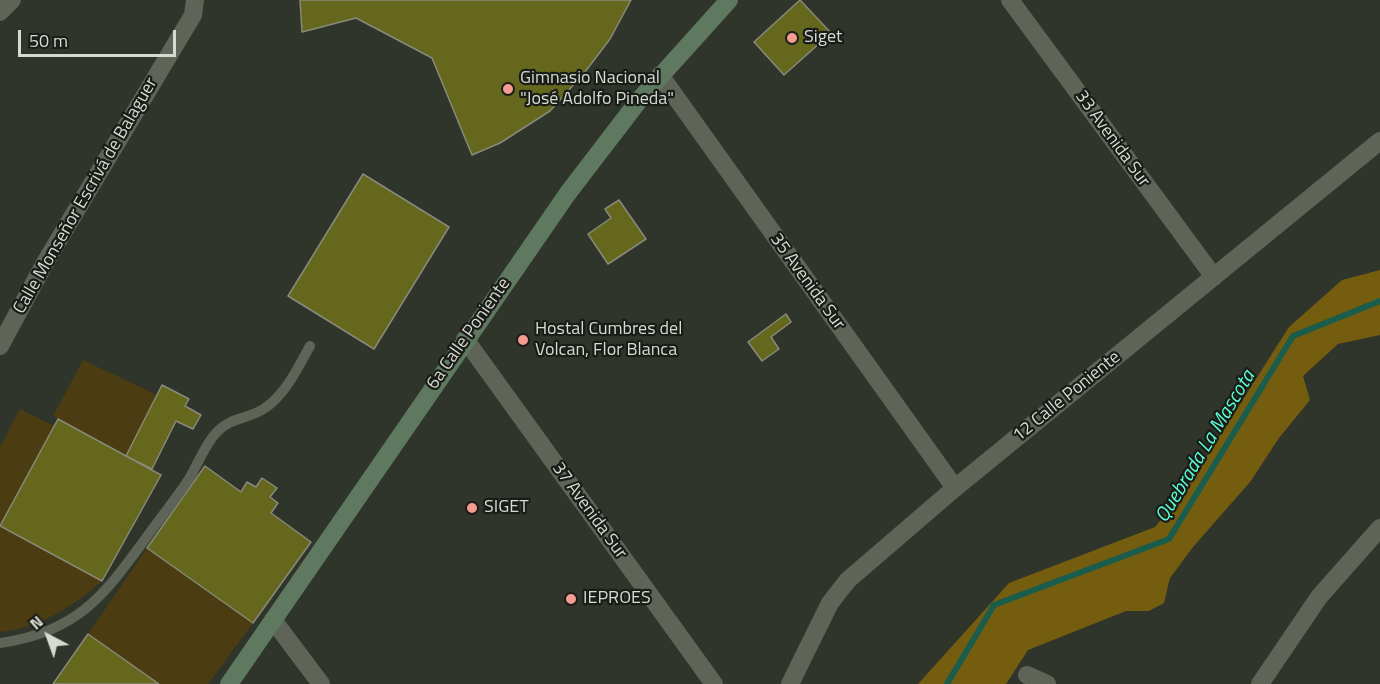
<!DOCTYPE html>
<meta charset="utf-8">
<style>
body{margin:0}
#map{position:relative;width:1380px;height:684px;overflow:hidden;background:#2f352a;font-family:"Titillium Web",sans-serif}
canvas{display:block}
.north{position:absolute;left:18px;top:606px;width:60px;height:60px;-webkit-text-stroke:4px #191c17;paint-order:stroke;rotate:319deg;font-size:16px;font-weight:700;line-height:24px;text-align:center;color:#d6dad3}
.north::after{content:'';display:block;margin:auto;width:21px;height:27px;background:#d6dad3;clip-path:polygon(50% 0,100% 100%,50% 72%,0 100%)}
.scale{position:absolute;left:18px;top:30px;width:158px;height:27px;box-sizing:border-box;border:3px solid #d6dad3;border-top:0;padding-left:8px;font-size:18px;line-height:21px;white-space:nowrap;color:#d6dad3;-webkit-text-stroke:4px #191c17;paint-order:stroke}
</style>
<div id="map">
<canvas width="1380" height="684"></canvas>
<div class="north">N</div>
<div class="scale">50 m</div>
</div>
<script>
const c = document.querySelector('canvas').getContext('2d');
c.lineJoin = 'round';
function paint(path, color) { c.fillStyle = color; c.fill(path, 'evenodd'); }
function stroke(path, color, width, dash) { c.strokeStyle = color; c.lineWidth = width; c.lineCap = dash ? 'butt' : 'round'; c.setLineDash(dash || []); c.stroke(path); }
function label(font, color, halo, rows, align = 'center') {
  c.font = font + ' "Titillium Web",sans-serif'; c.lineWidth = 4.5; c.setLineDash([]); c.textBaseline = 'middle'; c.strokeStyle = halo; c.fillStyle = color; for (const [text, x, y, turn = 0] of rows) {
    c.save(); c.translate(x, y); c.rotate((+turn || 0) * Math.PI / 180); c.textAlign = isNaN(turn) ? turn : align; if (halo) c.strokeText(text, 0, 0); c.fillText(text, 0, 0); c.restore();
  }
}
const green = new Path2D(`
 M83 360 157 395 126 456 53 416Z
 M20 409 54 426 1 526 102 581C75 605 38 629 0 632V447Z
 M147 548 253 623 208 684H159L88 634Z`);
const forest = new Path2D(`
 M1380 270V335L1338 344 1303 376 1310 400 1279 438 1250 482 1193 547 1170 578 1164 603 1149 611H1126L1028 650 1006 684H918L1009 583 1155 527 1186 489 1289 327 1342 280Z`);
const stream = new Path2D(`
 M947 684 994 605 1169 539 1293 336 1380 301`);
const building = new Path2D(`
 M300 0H631L610 39 585 72 550 111 500 143 472 155 432 58 356 18 302 32Z
 M800 0 831 33 784 75 754 42Z
 M363 174 449 227 374 349 288 296Z
 M619 200 646 239 608 264 588 234 611 218 605 209Z
 M786 314 791 322 771 337 779 349 762 361 748 342Z
 M162 385 189 399 185 406 201 415 193 429 176 421 152 469 126 456Z
 M58 419 161 475 102 581 0 526Z
 M205 466 241 492 247 482 256 487 262 478 277 488 270 497 278 503 271 513 311 542 253 623 147 548Z
 M88 634 159 684H53Z`);
const lane = new Path2D(`
 M0 643C78 631 102 598 146 538 160 518 176 499 189 479 198 464 205 444 217 432 230 417 250 419 265 408 286 394 298 367 310 346`);
const street = new Path2D(`
 M1010 0 1214 277
 M0 12 12 0
 M660 75 955 488
 M465 339 714 684
 M0 346 46 261 193 15 195 0
 M273 620 321 684
 M1027 675 1047 684
 M790 684 830 603 848 580 955 488 1380 141
 M1260 684 1319 597 1380 528`);
const secondary = new Path2D(`
 M229 684 568 193 640 99 729 0`);
const markers = [
 [792,38,6,"#f59c90"],
 [508,89,6,"#f59c90"],
 [523,340,6,"#f59c90"],
 [472,508,6,"#f59c90"],
 [571,599,6,"#f59c90"]
];
const poiNames = [
 ["Siget",804,38],
 ["Gimnasio Nacional",520,79],
 ["\"José Adolfo Pineda\"",520,100],
 ["Hostal Cumbres del",535,330],
 ["Volcan, Flor Blanca",535,351],
 ["SIGET",484,508],
 ["IEPROES",583,599]
];
const streetNames = [
 ["33 Avenida Sur",1112,139,54],
 ["Calle Monseñor Escrivá de Balaguer",86,196,-60],
 ["35 Avenida Sur",807,282,54],
 ["6a Calle Poniente",469,334,-55],
 ["12 Calle Poniente",1067,397,-39],
 ["37 Avenida Sur",589,511,54]
];
const waterNames = [
 ["Quebrada La Mascota",1206,447,-59]
];
paint(green, '#4b3c11');
paint(forest, '#755d0f');
stroke(stream, '#1b5d4d', 6);
paint(building, '#65671d');
stroke(building, '#888a7b', 1.5);
stroke(lane, '#5e6558', 10);
stroke(street, '#5e6558', 18);
stroke(secondary, '#5f7860', 18);
for (const [x, y, r, color] of markers) { const dot = new Path2D(); dot.arc(x, y, r, 0, 2 * Math.PI); c.fillStyle = color; c.fill(dot); stroke(dot, '#191c17', 2); }
label('18px', '#d6dad3', '#191c17', poiNames, 'left');
label('18px', '#d6dad3', '#191c17', streetNames);
label('italic 20px', '#59ffd6', '#191c17', waterNames);
</script>
